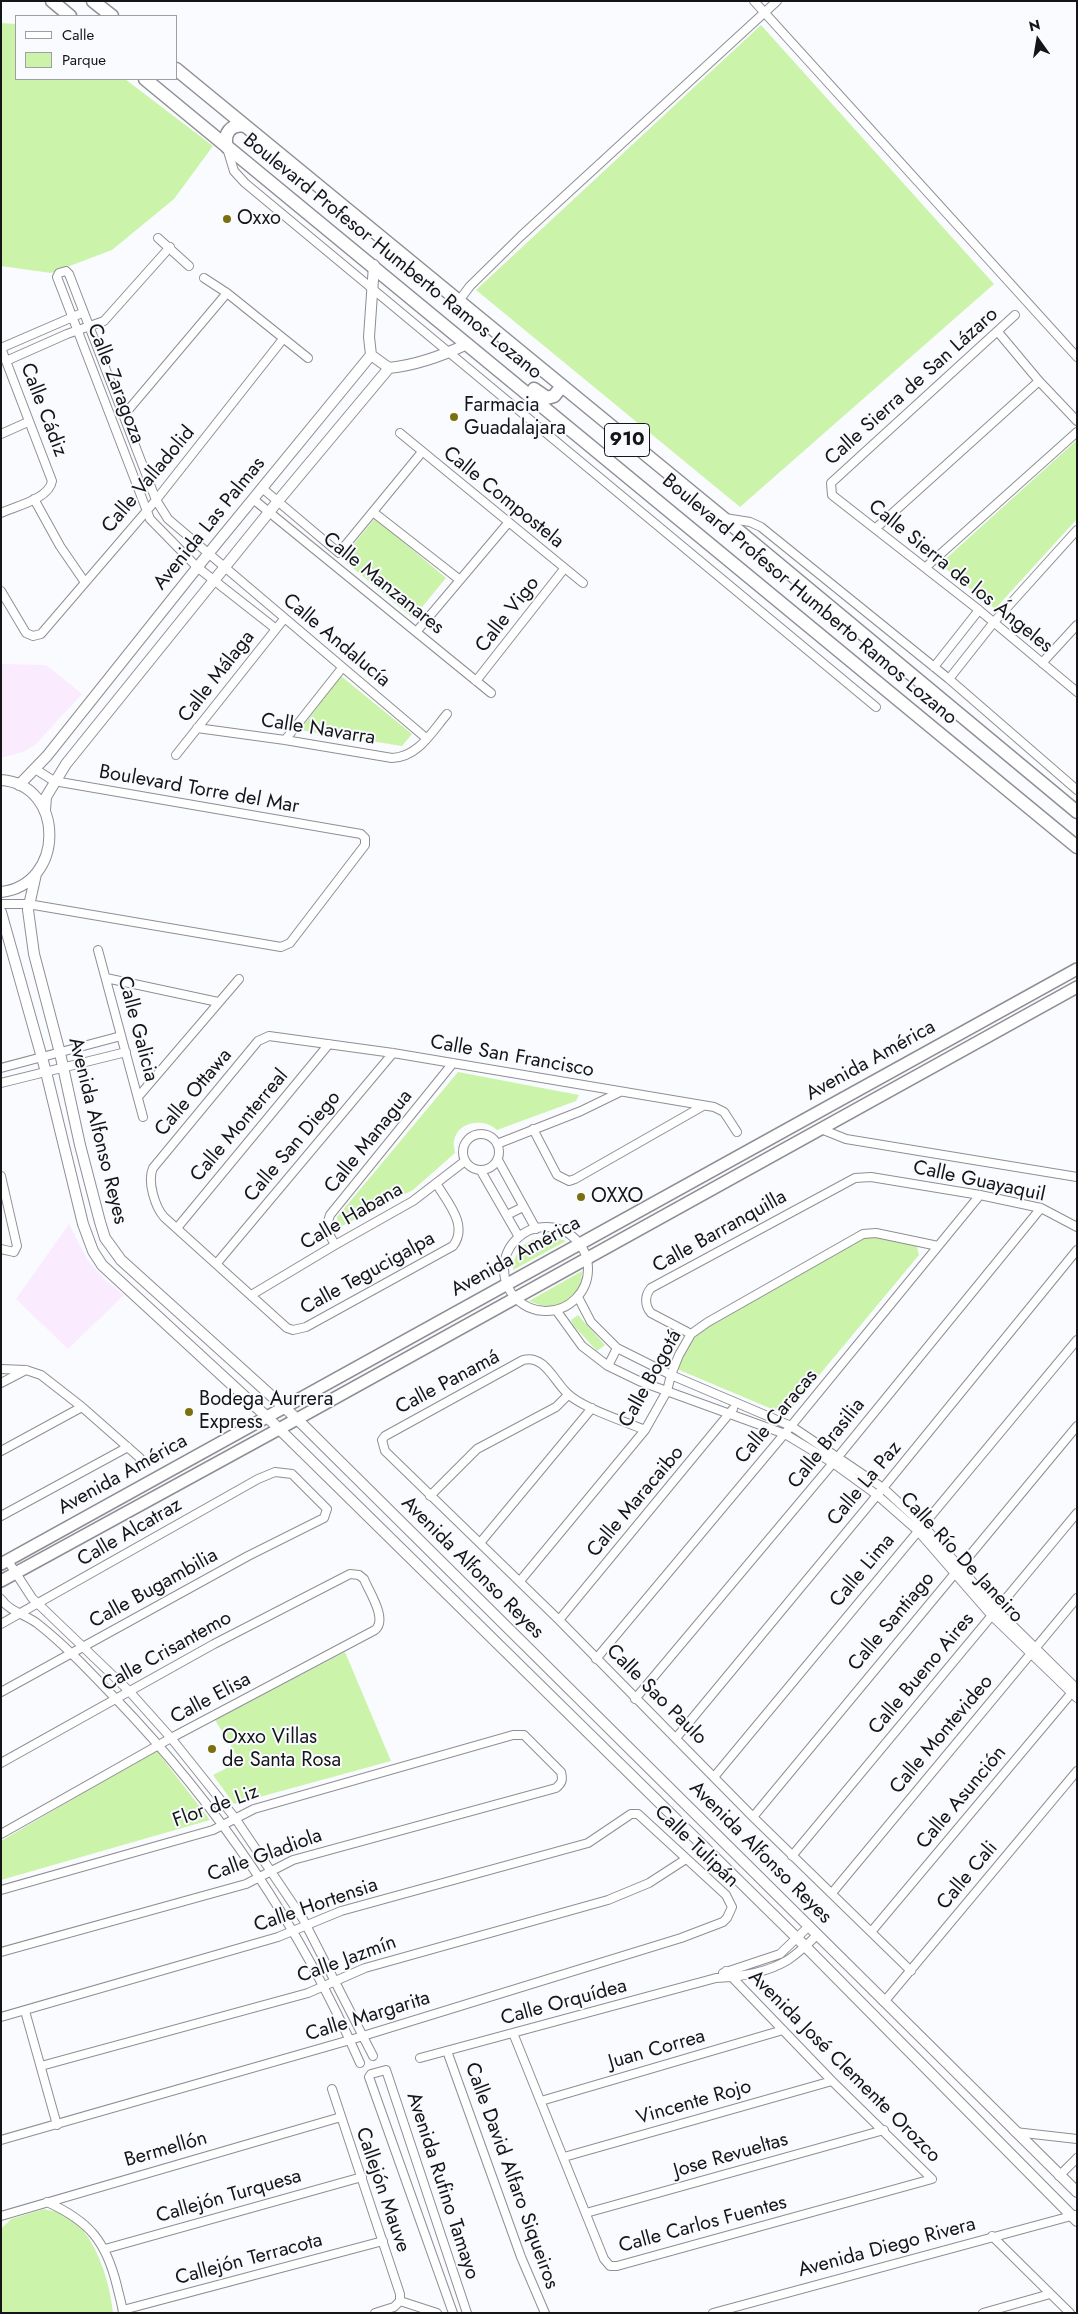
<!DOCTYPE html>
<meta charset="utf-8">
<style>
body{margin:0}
#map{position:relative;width:1078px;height:2314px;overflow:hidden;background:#fafbff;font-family:Jost,sans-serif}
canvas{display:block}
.frame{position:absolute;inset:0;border:2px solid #141517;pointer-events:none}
.legend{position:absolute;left:15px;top:15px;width:162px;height:65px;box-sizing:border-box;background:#fafbff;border:1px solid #9e9fa2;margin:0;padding:6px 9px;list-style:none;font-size:15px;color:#141517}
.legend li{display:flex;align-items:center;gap:10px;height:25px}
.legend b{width:25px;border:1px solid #9e9fa2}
.north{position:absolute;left:1013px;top:15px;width:50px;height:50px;-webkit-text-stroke:4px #fafbff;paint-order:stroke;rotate:347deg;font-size:14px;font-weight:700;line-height:20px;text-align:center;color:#141517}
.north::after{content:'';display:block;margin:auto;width:18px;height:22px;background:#141517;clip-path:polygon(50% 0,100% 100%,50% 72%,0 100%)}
</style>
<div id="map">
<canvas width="1078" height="2314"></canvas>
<div class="frame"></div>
<ul class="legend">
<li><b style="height:6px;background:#fff"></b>Calle</li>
<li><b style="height:14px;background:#cbf4aa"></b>Parque</li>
</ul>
<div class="north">N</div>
</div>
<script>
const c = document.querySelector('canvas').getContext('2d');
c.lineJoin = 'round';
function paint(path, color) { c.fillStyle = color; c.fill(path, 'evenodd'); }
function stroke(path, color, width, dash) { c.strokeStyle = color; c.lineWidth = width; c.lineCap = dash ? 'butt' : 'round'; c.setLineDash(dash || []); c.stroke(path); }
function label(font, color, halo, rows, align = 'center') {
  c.font = font + ' Jost,sans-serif'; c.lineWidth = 4; c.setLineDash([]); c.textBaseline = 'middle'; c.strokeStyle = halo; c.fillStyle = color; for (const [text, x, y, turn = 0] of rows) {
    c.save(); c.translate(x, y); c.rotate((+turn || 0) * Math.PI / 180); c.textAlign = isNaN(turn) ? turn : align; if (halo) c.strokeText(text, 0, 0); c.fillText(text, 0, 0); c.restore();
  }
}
const education = new Path2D(`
 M1 664 46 665 82 694 35 745 23 752 1 758Z
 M69 1224 87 1259 104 1279 124 1295 68 1349 16 1299Z`);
const green = new Path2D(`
 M1 23 16 24V79H125L213 146 174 199 112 250 51 273 1 266Z
 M761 25 994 284 740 507 476 290Z
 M1077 440V519L995 609 940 564Z
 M375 518 446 578 413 618 342 559Z
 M341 676 412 734 402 746 300 730Z
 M458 1072 579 1095 576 1101 497 1130C486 1118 457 1120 454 1141 453 1144 455 1150 455 1153L413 1190 338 1228 337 1217Z
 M549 1236 566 1241 513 1270C514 1248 528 1238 549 1236Z
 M866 1236 916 1243 919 1255 786 1415 677 1369 690 1342 707 1326Z
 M582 1271C581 1302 557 1314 529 1301Z
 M578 1315 605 1345 597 1351 573 1325 571 1320Z
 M345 1652 391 1761 234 1804 213 1775 240 1761 215 1720Z
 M156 1750 210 1820 1 1880V1841Z
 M44 2209C50 2211 58 2211 63 2214 94 2228 110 2281 113 2313H1V2229L11 2219Z`);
const minor = new Path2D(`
 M754 1 1077 357
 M227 148 234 171 245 183 876 707
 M158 238 189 266
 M204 278 227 293 308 358
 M458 302 470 286 521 236 777 1
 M1015 315 831 483 832 495 979 610 1077 692
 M998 332 1039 381 1077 421
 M1 348 52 481C49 499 16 506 1 513
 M1 348 82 313
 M6 361 67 334 104 321 170 247
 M124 415 227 293
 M400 433 583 583
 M1 434 28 422
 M262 488 339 553 422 452
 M34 499 60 546 84 581
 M253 499 491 693
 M373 512 460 580
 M725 518 750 522 761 527 949 679 1077 790
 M876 528 1039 381
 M926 567 1077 432
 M1 591 26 633 33 636 41 634 156 500 283 339
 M276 629 197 567 150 519 57 277 59 273 66 271 69 274 156 500 168 519 426 738
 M417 631 508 523
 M1042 663 1077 625
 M934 667 979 610
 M949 679 994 622 1077 530
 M476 681 564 569
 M197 728 285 740 392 758C418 757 431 733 447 714
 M285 740 342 668
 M176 755 284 619
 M1 904H28L281 947 290 943 365 845V838L361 834 54 781 35 769
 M98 950 143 1117
 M106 978 218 1002
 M1 1068 121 1036
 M1 1083 126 1052
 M138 1097 239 979
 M533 1129 557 1175 569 1181 575 1179 703 1106
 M821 1129 846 1139 1077 1177
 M463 1152a18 18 0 1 1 36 0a18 18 0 1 1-36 0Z
 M497 1144 581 1111 620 1092
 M498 1160 536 1229
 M481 1171 519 1237
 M1 1176 17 1246 14 1252 1 1249
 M436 1183C447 1202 469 1225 453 1246L306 1327 293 1330 287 1328 164 1217C155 1207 147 1181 153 1168L258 1041 269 1036 393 1053 714 1107 724 1112 737 1132
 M507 1215 523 1207
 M504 1269a42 42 0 1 1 84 0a42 42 0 1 1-84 0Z
 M177 1228 329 1044
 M335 1245 326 1228 330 1215 453 1063
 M217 1263 393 1053
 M253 1294 335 1245 413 1201 465 1161
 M578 1297 591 1322 617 1348 671 1375 791 1426 883 1488 922 1524 997 1610 1077 1689
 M556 1310 582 1346 608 1366 639 1381 785 1434 833 1463 877 1495 918 1531 992 1616 1077 1698
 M691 1334 651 1313C645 1306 644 1296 651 1288L855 1178 871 1177 980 1195 1041 1208 1077 1227
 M608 1366 617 1348
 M1 1369 26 1370 41 1375 82 1407 140 1458
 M1 1383 26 1370
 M645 1430C624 1421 582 1408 567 1393 554 1381 544 1354 523 1360L385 1436 382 1440 385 1451 559 1620 753 1817 911 1971
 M1 1451 82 1407
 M430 1496 477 1449 556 1407 568 1395
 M1 1516 128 1447
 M480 1543 592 1408
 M8 1561 32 1598 129 1691 171 1738 235 1818 303 1919 373 2056
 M520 1581 645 1430 667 1391 671 1375 679 1355 691 1334 708 1322 863 1234 876 1233 938 1246
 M1 1599C10 1612 27 1615 38 1624 66 1646 91 1673 115 1698 219 1806 300 1926 360 2063
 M559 1620 733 1409
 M1 1624 258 1479 275 1472 292 1474 327 1509 324 1518 248 1556 1 1692
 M596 1659 791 1426 980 1195
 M635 1699 833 1463 1041 1208
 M676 1738 883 1488 1077 1250
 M1 1763 214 1644 350 1574 359 1575 364 1579C369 1592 388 1619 375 1630L171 1738 1 1834
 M714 1777 1077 1340
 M753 1817 1077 1426
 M792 1856 1077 1513
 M1 1890 213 1830 254 1809 513 1735H524L561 1772C563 1780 562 1783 556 1788L293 1860 246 1884 1 1952
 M832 1893 1077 1598
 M871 1932 1074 1690
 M723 1973 780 1954 809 1926
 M884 2002 1077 1771
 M25 2011 57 2125
 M1 2017 278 1937 341 1911 588 1843 631 1814H638L726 1895 732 1907 727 1918 723 1922 681 1938 350 2040 1 2140
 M513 2033 604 2259 610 2266H617L932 2179 832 2081 726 1971
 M447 2051 521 2257 545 2313
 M420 2058 716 1978C739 1977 768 1972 788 1960 798 1953 808 1944 817 1935
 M41 2066 308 1993 365 1968 608 1900 649 1883 686 1859
 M332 2089 400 2294V2301
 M541 2101 783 2030
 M1015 2132 1077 2139
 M564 2157 832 2081
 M1059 2176 1077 2158
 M47 2202C89 2221 106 2241 117 2286 119 2295 122 2304 123 2313
 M586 2213 884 2130
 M1 2216 341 2117
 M992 2236 1070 2313
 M105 2249 362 2177
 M400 2301 437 2313
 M123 2310 383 2241
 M375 2313 394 2307 400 2301
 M453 2313 369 2077 371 2074 386 2070 467 2313
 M713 2313 1075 2215
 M983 2313 1050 2294`);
const tertiary = new Path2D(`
 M371 355 389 368
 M1 780C66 785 65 885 1 892
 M19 785 47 756 208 554 371 355 369 337 374 265
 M45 810 46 797 66 764 278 501 389 368C417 365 442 356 467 344
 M36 874 28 910 34 954 60 1053 80 1145 100 1222 105 1238 121 1260 297 1419 1077 2192
 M1 912 46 1072 83 1224 93 1251 102 1265 267 1417 798 1939 1077 2221`);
const secondary = new Path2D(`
 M1 1564 1077 969
 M1 1581 279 1429 1077 987`);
const primary = new Path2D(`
 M52 1 70 16
 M93 1 112 16
 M176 69 722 517 1077 812
 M145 79 1077 847
 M227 147C223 134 231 123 245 126
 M534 389 547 398 554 396 562 386`);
const markers = [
 [227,219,5,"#7c700e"],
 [454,417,5,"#7c700e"],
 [581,1197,5,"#7c700e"],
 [189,1412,5,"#7c700e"],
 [212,1749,5,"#7c700e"]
];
const shields = [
 [627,440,45]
];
const shieldNames = [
 ["910",627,440]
];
const poiNames = [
 ["Oxxo",237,219],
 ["Farmacia",464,406],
 ["Guadalajara",464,429],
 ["OXXO",591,1197],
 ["Bodega Aurrera",199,1400],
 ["Express",199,1423],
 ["Oxxo Villas",222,1738],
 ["de Santa Rosa",222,1761]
];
const streetNames = [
 ["Boulevard Profesor Humberto Ramos Lozano",392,257,39],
 ["Calle Zaragoza",115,384,69],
 ["Calle Sierra de San Lázaro",912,387,-42],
 ["Calle Cádiz",43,410,69],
 ["Calle Valladolid",149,480,-50],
 ["Calle Compostela",503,498,39],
 ["Avenida Las Palmas",210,524,-51],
 ["Calle Sierra de los Ángeles",960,577,39],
 ["Calle Manzanares",383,584,39],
 ["Boulevard Profesor Humberto Ramos Lozano",809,600,40],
 ["Calle Vigo",508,615,-52],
 ["Calle Andalucía",336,641,40],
 ["Calle Málaga",217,677,-52],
 ["Calle Navarra",318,730,9],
 ["Boulevard Torre del Mar",199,790,10],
 ["Calle Galicia",137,1029,75],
 ["Calle San Francisco",512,1057,10],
 ["Avenida América",871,1061,-29],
 ["Calle Ottawa",194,1093,-50],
 ["Calle Monterreal",240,1126,-50],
 ["Avenida Alfonso Reyes",97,1131,76],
 ["Calle Managua",369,1142,-51],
 ["Calle San Diego",293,1147,-50],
 ["Calle Guayaquil",979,1182,12],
 ["Calle Habana",352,1217,-30],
 ["Calle Barranquilla",720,1232,-29],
 ["Avenida América",516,1257,-29],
 ["Calle Tegucigalpa",368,1274,-29],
 ["Calle Bogotá",651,1379,-61],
 ["Calle Panamá",448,1383,-28],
 ["Calle Caracas",777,1417,-50],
 ["Calle Brasilia",827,1444,-51],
 ["Avenida América",123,1475,-29],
 ["Calle La Paz",865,1484,-50],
 ["Calle Maracaibo",636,1502,-50],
 ["Calle Alcatraz",130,1533,-30],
 ["Calle Río De Janeiro",961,1558,47],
 ["Avenida Alfonso Reyes",472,1568,45],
 ["Calle Lima",863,1571,-50],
 ["Calle Bugambilia",154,1589,-29],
 ["Calle Santiago",892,1622,-50],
 ["Calle Crisantemo",167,1652,-29],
 ["Calle Bueno Aires",922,1674,-50],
 ["Calle Sao Paulo",656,1695,45],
 ["Calle Elisa",211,1699,-28],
 ["Calle Montevideo",942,1735,-50],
 ["Calle Asunción",962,1798,-50],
 ["Flor de Liz",216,1807,-20],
 ["Calle Tulipán",696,1847,44],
 ["Avenida Alfonso Reyes",760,1853,45],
 ["Calle Gladiola",265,1856,-20],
 ["Calle Cali",968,1876,-50],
 ["Calle Hortensia",316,1906,-19],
 ["Calle Jazmín",347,1960,-20],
 ["Calle Orquídea",564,2003,-15],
 ["Calle Margarita",368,2017,-17],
 ["Juan Correa",657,2050,-16],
 ["Avenida José Clemente Orozco",844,2067,45],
 ["Vincente Rojo",694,2103,-16],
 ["Bermellón",166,2150,-16],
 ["Jose Revueltas",731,2156,-16],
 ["Calle David Alfaro Siqueiros",511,2176,70],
 ["Avenida Rufino Tamayo",442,2186,72],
 ["Callejón Mauve",382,2190,71],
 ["Callejón Turquesa",229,2197,-16],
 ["Calle Carlos Fuentes",703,2225,-15],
 ["Avenida Diego Rivera",887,2248,-15],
 ["Callejón Terracota",249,2260,-15]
];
paint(education, '#faebff');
paint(green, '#cbf4aa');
stroke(minor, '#8e8f95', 10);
stroke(tertiary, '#8e8f95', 12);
stroke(secondary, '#8e8f95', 14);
stroke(primary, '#8e8f95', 15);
stroke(minor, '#fff', 8);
stroke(tertiary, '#fff', 10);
stroke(secondary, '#fff', 11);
stroke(primary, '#fff', 12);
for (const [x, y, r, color] of markers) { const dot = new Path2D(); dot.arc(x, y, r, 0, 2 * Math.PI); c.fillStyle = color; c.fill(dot); stroke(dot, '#fafbff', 2); }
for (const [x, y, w] of shields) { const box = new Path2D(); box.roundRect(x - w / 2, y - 16.5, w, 33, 4); c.fillStyle = '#fafbff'; c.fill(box); stroke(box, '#141517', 1); }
label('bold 19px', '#141517', null, shieldNames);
label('20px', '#141517', '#fafbff', poiNames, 'left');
label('20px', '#141517', '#fafbff', streetNames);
</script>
